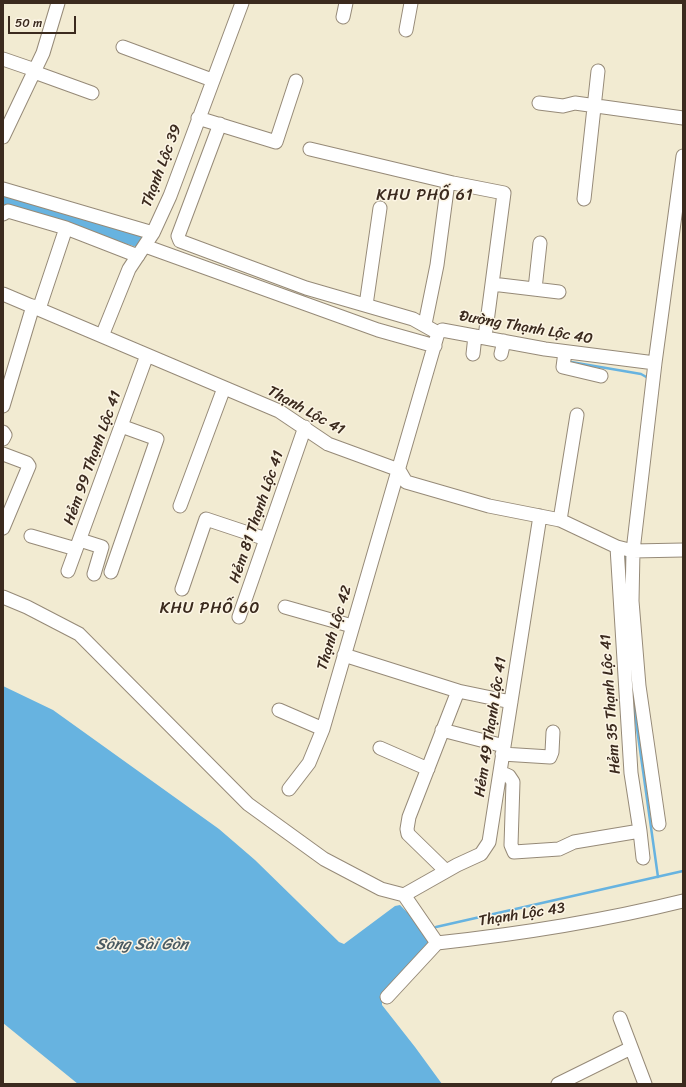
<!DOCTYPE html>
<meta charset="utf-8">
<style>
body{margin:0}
#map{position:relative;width:686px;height:1087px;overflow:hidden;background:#f2ebd2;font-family:Sriracha,sans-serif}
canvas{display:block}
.frame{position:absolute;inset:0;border:4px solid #3b2a1e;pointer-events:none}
.scale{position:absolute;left:8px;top:16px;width:68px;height:18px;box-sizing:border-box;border:2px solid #3b2a1e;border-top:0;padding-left:5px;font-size:12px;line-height:14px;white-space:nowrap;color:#3b2a1e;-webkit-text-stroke:3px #fcf5e5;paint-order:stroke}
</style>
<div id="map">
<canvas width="686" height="1087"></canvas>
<div class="frame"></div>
<div class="scale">50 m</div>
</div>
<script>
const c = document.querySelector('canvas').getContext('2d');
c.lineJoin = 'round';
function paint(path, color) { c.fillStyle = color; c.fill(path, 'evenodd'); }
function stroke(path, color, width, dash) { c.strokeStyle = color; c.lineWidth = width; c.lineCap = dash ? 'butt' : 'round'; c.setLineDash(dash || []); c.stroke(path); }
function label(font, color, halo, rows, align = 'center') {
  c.font = font + ' Sriracha,sans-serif'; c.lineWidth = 3; c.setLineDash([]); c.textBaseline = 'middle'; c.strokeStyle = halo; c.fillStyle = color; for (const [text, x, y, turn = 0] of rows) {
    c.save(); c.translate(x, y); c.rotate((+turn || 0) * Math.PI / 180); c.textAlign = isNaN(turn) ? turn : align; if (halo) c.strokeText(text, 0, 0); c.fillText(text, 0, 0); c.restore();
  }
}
const water = new Path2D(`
 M3 686 53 710 219 829 255 860 339 942 344 944 395 906 400 905 413 918 429 942 427 950 382 1001V1005L415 1047 442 1084H78L3 1023Z`);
const stream = new Path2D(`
 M571 362 641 374 648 378
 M625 553 626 582
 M633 691 636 721 658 877
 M436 927 683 871`);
const river = new Path2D(`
 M3 197 138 239`);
const minor = new Path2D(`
 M343 17 346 3
 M406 30 411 3
 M123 47 212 80
 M3 59 35 70
 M34 72 92 93
 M539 103 563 106 575 103 683 118
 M198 118 276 142 296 81
 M220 124 178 236 180 241 306 288 413 319 438 333
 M3 137 43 53 58 3
 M310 149 453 183 504 193 485 337
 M3 189 153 233
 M584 199 598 71
 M3 214 8 211 66 228 138 256
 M145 246 378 330 435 346
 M492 284 559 292
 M535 289 540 243
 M3 294 279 411 328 444 399 470 406 482 489 506 560 520 617 547 633 551 683 550
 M366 305 380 208
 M39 309 66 228
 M425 324 437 265 448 182
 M102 336 129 269 153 233 170 196 242 3
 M565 352 563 367 601 376
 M473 354 475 336
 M501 354 504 341
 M655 363 633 551 632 601 639 686 659 824
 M3 406 33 306
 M3 432 5 435 3 439
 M3 454 27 463 29 466 3 528
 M180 506 224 388
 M560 520 577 415
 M31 536 76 549
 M80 540 102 547 94 574
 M617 547 631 773 640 831 643 858
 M68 571 147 355
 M111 572 157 439 121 426
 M182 589 206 519 266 539
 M3 597 27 607 79 634 248 804 324 859 381 889 404 895 437 943
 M285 607 352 626
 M239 617 305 427
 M344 655 458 691
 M279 710 323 729
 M442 730 504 746
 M380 748 428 769
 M502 754 550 757 552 752 553 732
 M500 772 509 776 513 782 511 845 514 852 559 849 574 842 640 831
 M289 789 309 763 323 729 438 333 442 330 545 349 655 363 683 156
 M446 871 408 834 407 829 409 817 458 691 511 702
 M404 895 457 865 481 854 489 842 540 516
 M387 997 437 943C520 934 602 921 683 901
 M620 1018 645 1084
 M558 1084 631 1048`);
const streetNames = [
 ["Thạnh Lộc 39",162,166,-69],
 ["Đường Thạnh Lộc 40",526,328,10],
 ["Thạnh Lộc 41",306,411,29],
 ["Hẻm 99 Thạnh Lộc 41",93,458,-70],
 ["Hẻm 81 Thạnh Lộc 41",257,517,-71],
 ["Thạnh Lộc 42",335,628,-73],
 ["Hẻm 35 Thạnh Lộc 41",611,704,-94],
 ["Hẻm 49 Thạnh Lộc 41",491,727,-81],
 ["Thạnh Lộc 43",522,915,-9]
];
const neighbourhoodNames = [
 ["KHU PHỐ 61",425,196],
 ["KHU PHỐ 60",210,609]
];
const waterNames = [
 ["Sông Sài Gòn",142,945]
];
paint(water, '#67b3e0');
stroke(stream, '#67b3e0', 2.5);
stroke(river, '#67b3e0', 16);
stroke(minor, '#968a78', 15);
stroke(minor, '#fff', 13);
label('15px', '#3b2a1e', '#fcf5e5', streetNames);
c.letterSpacing = '1px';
label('16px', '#3b2a1e', '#fcf5e5', neighbourhoodNames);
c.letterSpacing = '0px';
label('italic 16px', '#4a5a62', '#fcf5e5', waterNames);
</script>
